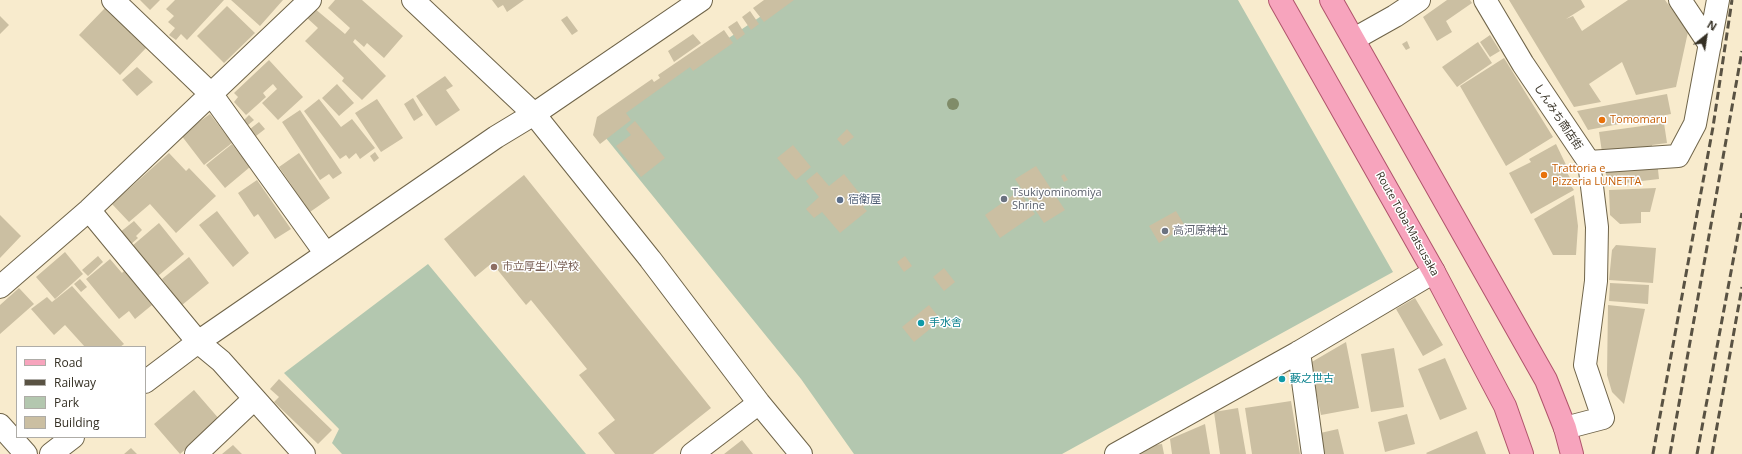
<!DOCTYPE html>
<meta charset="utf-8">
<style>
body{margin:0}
#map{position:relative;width:1742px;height:454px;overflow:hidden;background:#f8ebcd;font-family:"Open Sans",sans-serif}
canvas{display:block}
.legend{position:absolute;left:16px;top:346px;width:130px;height:92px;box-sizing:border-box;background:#fff;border:1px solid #aeaca7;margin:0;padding:5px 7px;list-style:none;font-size:12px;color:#353024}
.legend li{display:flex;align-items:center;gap:8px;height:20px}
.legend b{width:20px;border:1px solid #aeaca7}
.north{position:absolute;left:1686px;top:16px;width:40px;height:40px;-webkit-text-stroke:3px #fff;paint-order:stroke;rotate:30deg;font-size:11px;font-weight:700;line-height:16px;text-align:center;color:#353024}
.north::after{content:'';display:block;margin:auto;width:14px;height:18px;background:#353024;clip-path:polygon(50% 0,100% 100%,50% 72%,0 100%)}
</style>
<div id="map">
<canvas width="1742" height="454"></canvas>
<ul class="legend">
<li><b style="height:5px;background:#f7a4bd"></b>Road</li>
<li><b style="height:5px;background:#595243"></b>Railway</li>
<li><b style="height:11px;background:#b3c7af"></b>Park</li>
<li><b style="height:11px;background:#cbbfa2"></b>Building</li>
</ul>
<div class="north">N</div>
</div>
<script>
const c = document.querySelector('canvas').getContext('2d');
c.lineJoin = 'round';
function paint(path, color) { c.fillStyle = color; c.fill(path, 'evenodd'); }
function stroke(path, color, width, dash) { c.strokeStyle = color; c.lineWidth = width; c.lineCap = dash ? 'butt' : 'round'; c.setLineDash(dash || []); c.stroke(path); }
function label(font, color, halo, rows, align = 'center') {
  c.font = font + ' "Open Sans","Noto Sans JP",sans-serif'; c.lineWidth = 3; c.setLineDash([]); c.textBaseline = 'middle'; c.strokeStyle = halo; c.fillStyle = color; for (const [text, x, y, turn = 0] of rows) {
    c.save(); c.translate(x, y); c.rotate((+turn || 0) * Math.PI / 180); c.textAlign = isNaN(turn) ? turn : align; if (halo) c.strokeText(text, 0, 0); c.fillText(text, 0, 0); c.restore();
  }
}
const green = new Path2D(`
 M785 0H1238L1393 272 1062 454H854L801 379 597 127Z
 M428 264 586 454H342L332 443 339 429 284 373Z`);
const building = new Path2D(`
 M140 0H160L150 10Z
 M175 0H224L187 40 181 34 176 40 169 35 175 28 168 22 174 16 166 9Z
 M231 0H283L260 26Z
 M335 0H362L403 36 384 58 367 43 364 47 355 39 353 42 386 76 362 100 342 81 344 78 305 41 318 28 306 17 314 8 345 34 350 28 328 8Z
 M492 0H524L507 12 503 5 498 8Z
 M764 0H794L764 22 753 8Z
 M1447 0H1470L1472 3 1446 21 1452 32 1437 41 1423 17Z
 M1509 0H1581L1585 7 1566 19 1573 16 1582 31 1628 0H1665L1688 32 1676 87 1636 95 1622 62 1589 84 1601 102 1574 107Z
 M227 6 255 33 224 63 197 36Z
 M105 8 146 48 120 75 79 35Z
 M750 11 759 24 751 30 742 17Z
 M0 16 9 25 0 34Z
 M567 16 578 31 572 35 561 20Z
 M737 21 745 34 737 40 728 27Z
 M724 30 733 43 693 71 690 67 626 113 631 120 600 144 593 135 597 117 652 79 654 82 660 78 658 75Z
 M693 34 701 43 674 62 668 51Z
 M1490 35 1500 51 1490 57 1480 42Z
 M1407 41 1410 48 1406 50 1402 44Z
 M1478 42 1492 63 1457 87 1442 67Z
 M1504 58 1553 137 1506 166 1460 86Z
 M269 60 303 97 278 120 262 103 277 89 273 84 263 93 266 97 246 115 234 102 238 97 234 93Z
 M137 67 153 82 137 96 122 80Z
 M445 76 453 86 446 90 460 110 436 126 416 96Z
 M337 84 354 103 339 116 322 98Z
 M1667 94 1671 114 1588 130 1577 111Z
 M413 98 423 115 414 121 404 104Z
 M319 99 341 127 352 119 375 148 360 159 356 153 349 159 346 155 340 159 304 111Z
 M377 99 403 138 381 152 355 113Z
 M300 110 342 173 333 179 329 174 320 180 282 122Z
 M210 114 232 143 204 165 181 135Z
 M249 115 254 120 248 125 244 120Z
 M635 121 665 158 641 177 616 146 631 135 626 129Z
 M259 122 265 129 256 136 250 129Z
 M1664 123 1667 143 1652 145 1654 152 1603 159 1599 132Z
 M847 129 854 137 843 146 837 139Z
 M232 144 250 167 225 188 206 165Z
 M1556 144 1568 169 1566 171 1572 181 1569 183 1574 190 1531 214 1509 173 1531 162 1529 159Z
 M793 145 811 167 796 180 777 158Z
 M375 152 379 158 374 162 370 156Z
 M169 153 186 171 189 168 216 196 176 233 150 204 129 222 112 204Z
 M299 153 330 198 310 212 279 167Z
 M1657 160 1659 179 1607 185 1605 165Z
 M1036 166 1065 210 1044 223 1015 179Z
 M817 172 829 186 844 174 868 204 863 207 867 211 840 233 822 212 814 218 806 209 819 197 806 181Z
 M1064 174 1068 180 1064 182 1061 176Z
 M524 175 711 408 653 454H615L598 433 615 420 579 375 587 369 531 300 526 305 492 263 475 277 444 239Z
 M257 180 291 229 275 239 258 214 254 217 238 193Z
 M1656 188 1650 212H1641V223L1620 224 1610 215 1609 190Z
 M1019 191 1035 214 1000 238 985 215Z
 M1574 195 1578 226 1576 255H1553L1534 219Z
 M217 211 249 253 233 267 199 225Z
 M1176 211 1185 226 1159 243 1149 226Z
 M0 215 21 236 0 258Z
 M134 221 142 230 136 236 138 238 130 245 119 233Z
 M159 223 184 254 158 276 132 246Z
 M1616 245 1656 248 1653 283 1609 280 1612 250Z
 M65 252 83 274 55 299 36 277Z
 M98 256 103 262 88 276 82 270Z
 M905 256 912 266 904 272 897 262Z
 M189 257 209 283 182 305 162 279Z
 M110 259 122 273 124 271 152 305 135 319 129 311 119 319 86 279Z
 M944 268 955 282 944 291 933 277Z
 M80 279 87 287 81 292 74 284Z
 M1610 283 1649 285 1648 304 1609 301Z
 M72 286 124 344 120 347H85L65 325 54 335 31 309 47 297 52 302Z
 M19 288 34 304 0 334V305Z
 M1415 298 1443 345 1423 356 1396 309Z
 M929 305 941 320 914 342 902 327Z
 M1608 305 1645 309 1624 404 1612 392 1607 375Z
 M1346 342 1359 408 1321 415 1310 363Z
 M1394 348 1404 407 1371 412 1361 354Z
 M1445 358 1467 409 1440 420 1418 369Z
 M279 379 332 430 318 444 274 402 279 397 270 389Z
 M194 390 220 420 180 454 154 424Z
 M1291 401 1300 454H1252L1245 408Z
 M1238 408 1246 454H1220L1214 412Z
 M1407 414 1415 444 1385 452 1378 422Z
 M1205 424 1210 454H1172L1170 439Z
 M1338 429 1344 454H1321L1316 434Z
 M1477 431 1486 454H1427L1426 453Z
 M742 440 753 454H724Z
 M1162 444 1164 454H1141L1140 447Z
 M233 445 242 454H222Z
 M131 448 137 454H124Z`);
const minor = new Path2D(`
 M113 0 212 95 326 254
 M413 0 534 114 650 259 759 403 801 454
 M1485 0 1523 64 1589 162 1597 227 1596 281 1585 365 1603 418 1565 428
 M1680 0 1710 45
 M1354 39 1395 16 1419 0
 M1589 162 1678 156 1695 124 1718 0
 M89 210 198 342 221 361 304 454
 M0 287 89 210 310 0
 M1299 352 1313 454
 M145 382 198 342 496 137 534 114 701 0
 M0 425 26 454
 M51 454 73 437
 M196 454 254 399
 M692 454 759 403
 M1116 454 1299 352 1434 272`);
const major = new Path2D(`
 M1280 0 1434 272 1505 406 1522 454
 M1331 0 1546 380 1565 428 1572 454`);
const rail = new Path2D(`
 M1653 454 1713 127 1732 0
 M1670 454 1742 51
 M1697 454 1742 213
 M1712 454 1742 287`);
const trees = [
 [953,104]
];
const markers = [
 [1602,120,4,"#e8710a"],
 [1544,175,4,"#e8710a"],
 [1004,199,4,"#6b7280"],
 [840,200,4,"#5c6f8a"],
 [1165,231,4,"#6b7280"],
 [494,267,4,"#8d6e63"],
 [921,323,4,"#0f9aa8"],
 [1282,379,4,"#0f9aa8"]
];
const streetNames = [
 ["しんみち商店街",1558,117,56],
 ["Route Toba-Matsusaka",1407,224,61]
];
const foodNames = [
 ["Tomomaru",1610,120],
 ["Trattoria e",1552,169],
 ["Pizzeria LUNETTA",1552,182]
];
const worshipNames = [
 ["Tsukiyominomiya",1012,193],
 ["Shrine",1012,206],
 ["高河原神社",1173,231]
];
const serviceNames = [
 ["宿衛屋",848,200]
];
const educationNames = [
 ["市立厚生小学校",502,267]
];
const cultureNames = [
 ["手水舎",929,323],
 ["藪之世古",1290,379]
];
paint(green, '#b3c7af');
paint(building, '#cbbfa2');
stroke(minor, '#6f6449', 24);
stroke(major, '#b0546b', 24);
stroke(minor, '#fff', 22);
stroke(major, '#f7a4bd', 22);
stroke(rail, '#595243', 3, [8, 4]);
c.fillStyle = '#808c69';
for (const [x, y] of trees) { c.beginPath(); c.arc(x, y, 6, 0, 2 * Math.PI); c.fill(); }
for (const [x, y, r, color] of markers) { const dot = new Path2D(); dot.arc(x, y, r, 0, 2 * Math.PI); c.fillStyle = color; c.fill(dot); stroke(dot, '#fff', 1.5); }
label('11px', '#353024', '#fff', streetNames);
label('11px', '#c56008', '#fff', foodNames, 'left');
label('11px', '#5b616d', '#fff', worshipNames, 'left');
label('11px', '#4e5e75', '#fff', serviceNames, 'left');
label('11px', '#785e54', '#fff', educationNames, 'left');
label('11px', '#0d838f', '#fff', cultureNames, 'left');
</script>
